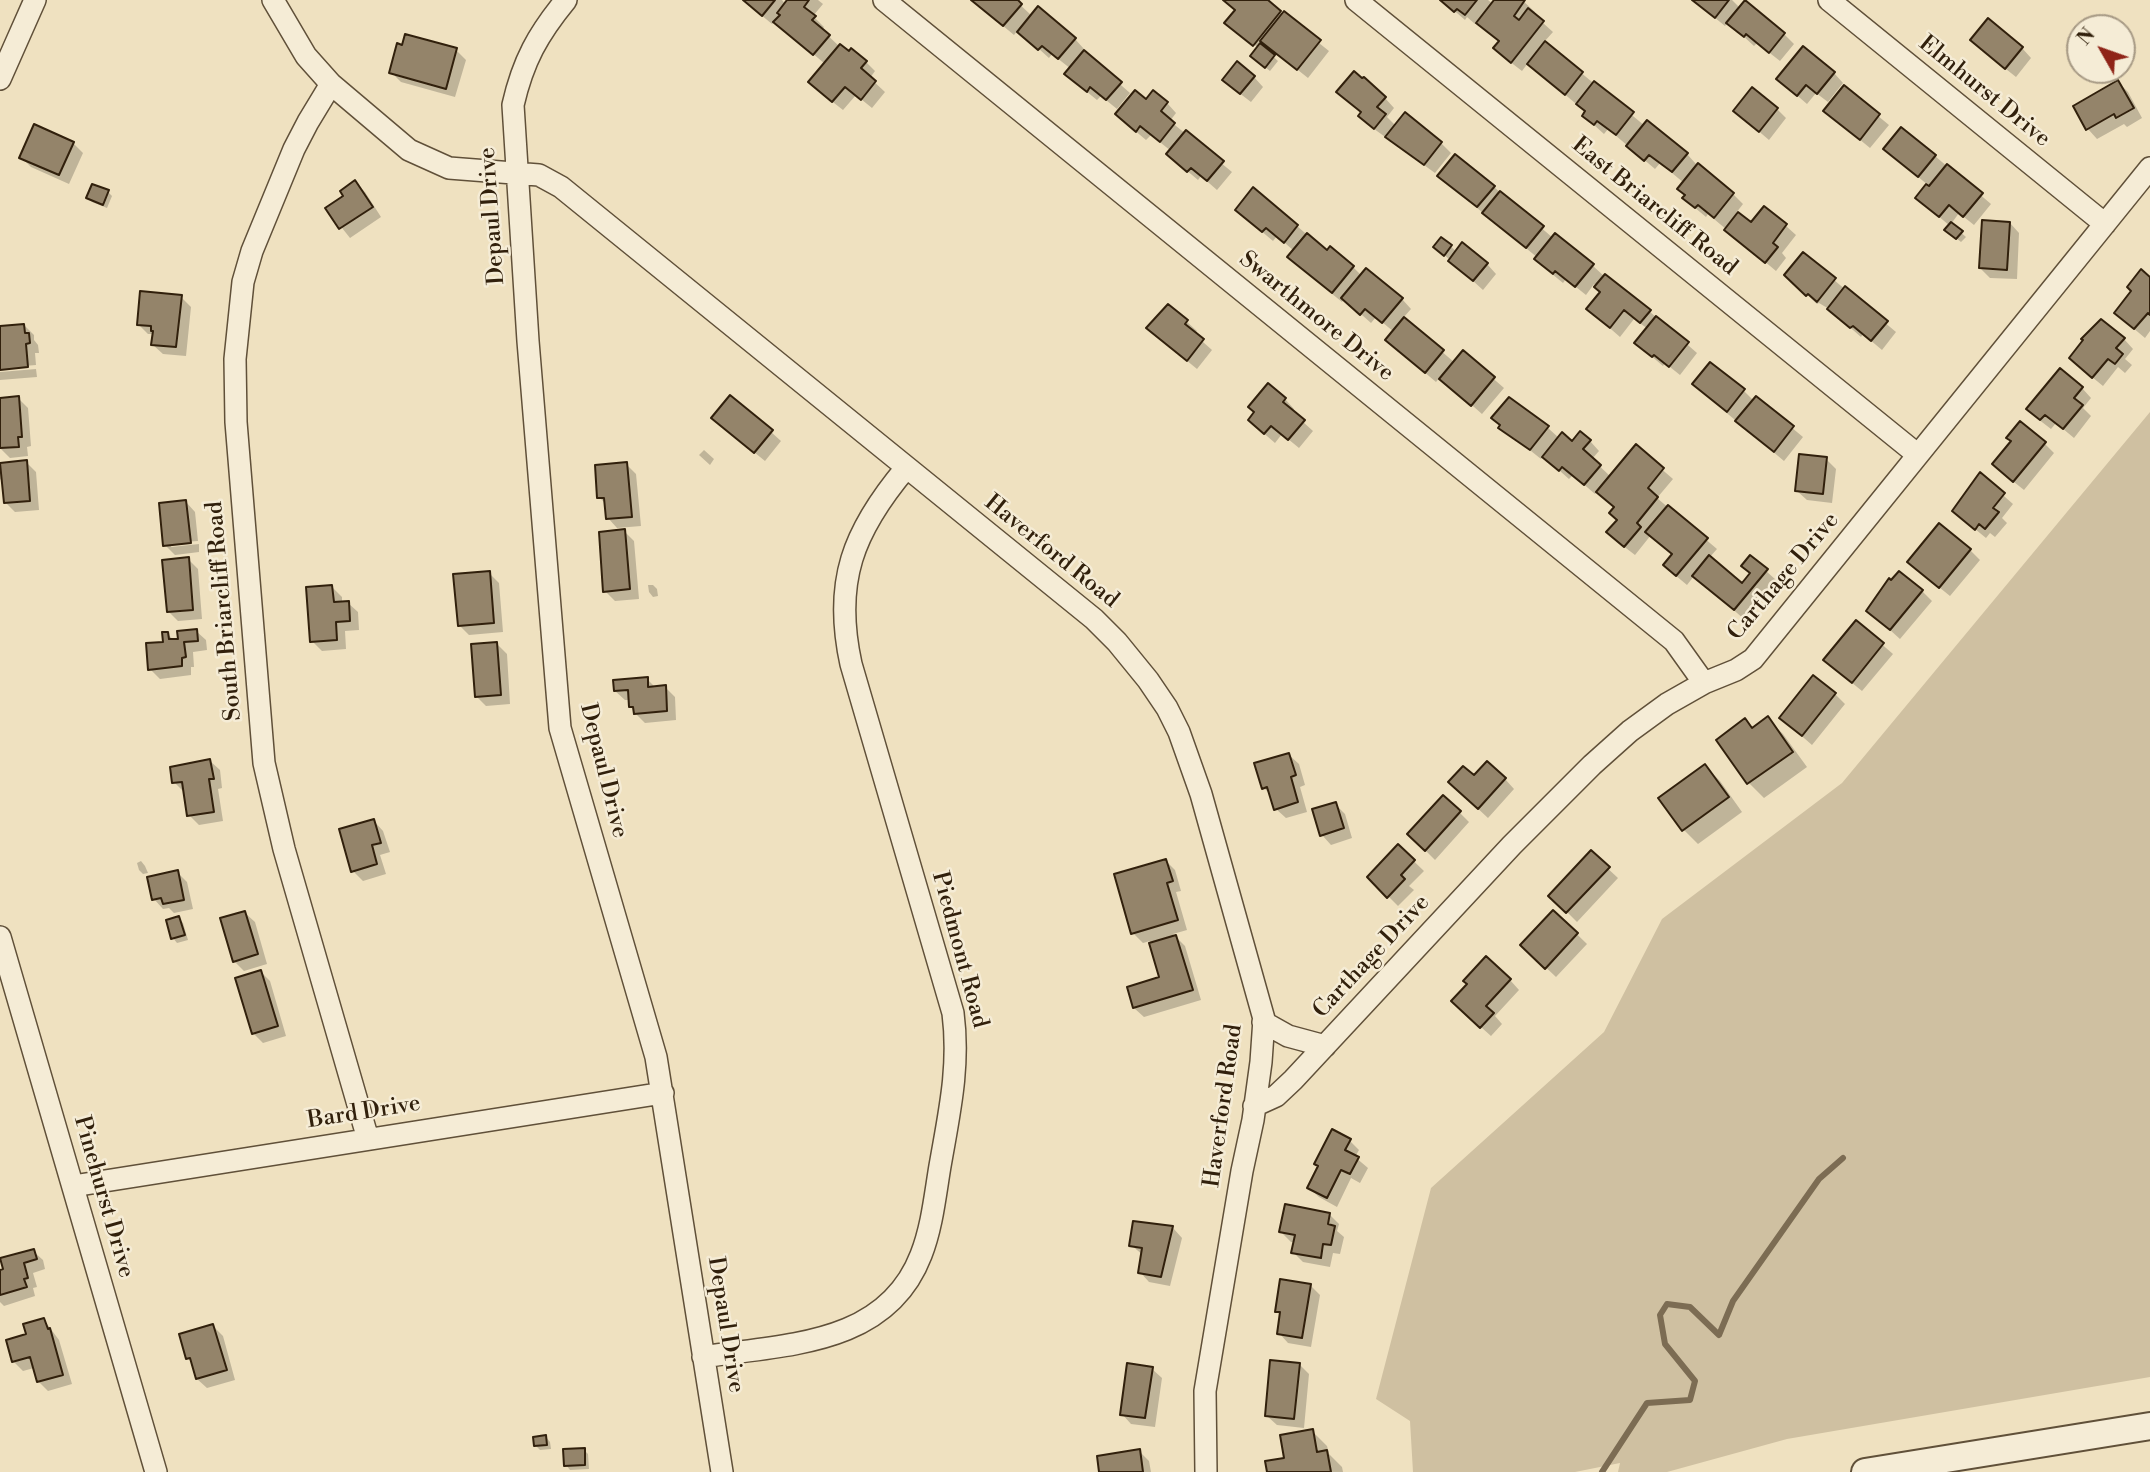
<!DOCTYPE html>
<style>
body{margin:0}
#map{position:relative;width:2150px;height:1472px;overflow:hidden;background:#efe1c0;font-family:"Libre Bodoni",serif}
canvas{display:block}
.north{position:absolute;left:2066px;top:14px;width:70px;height:70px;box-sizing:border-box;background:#f5ecd6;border:2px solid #a79a85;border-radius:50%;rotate:310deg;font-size:19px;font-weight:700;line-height:28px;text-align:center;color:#31200c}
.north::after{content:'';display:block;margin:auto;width:24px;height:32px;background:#8f2418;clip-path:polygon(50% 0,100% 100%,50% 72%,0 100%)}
</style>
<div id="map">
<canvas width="2150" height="1472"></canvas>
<div class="north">N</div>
</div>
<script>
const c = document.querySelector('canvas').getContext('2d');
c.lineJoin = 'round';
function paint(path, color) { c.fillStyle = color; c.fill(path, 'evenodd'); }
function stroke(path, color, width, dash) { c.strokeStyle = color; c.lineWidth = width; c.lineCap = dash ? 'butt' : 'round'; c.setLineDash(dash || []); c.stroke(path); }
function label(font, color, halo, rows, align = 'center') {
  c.font = font + ' "Libre Bodoni",serif'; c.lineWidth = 5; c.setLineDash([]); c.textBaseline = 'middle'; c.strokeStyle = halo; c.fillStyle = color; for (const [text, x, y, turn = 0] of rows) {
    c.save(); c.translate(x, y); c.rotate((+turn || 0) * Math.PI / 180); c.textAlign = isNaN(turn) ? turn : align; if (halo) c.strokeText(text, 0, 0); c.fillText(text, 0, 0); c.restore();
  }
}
const green = new Path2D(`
 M2150 412V1377L1787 1439 1667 1472H1618L1620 1463 1575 1472H1413L1410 1421 1376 1399 1431 1188 1604 1032 1662 919 1842 783Z`);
const shadow = new Path2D(`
 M743 0H782L785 4 788 0H818L823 4 813 16 824 27 822 30 840 47 866 62 875 71 870 78 885 92 872 108 856 95 843 110 820 92 825 64 775 21 772 24Z
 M972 0H1015L1032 16 1075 39 1084 49 1082 51 1130 93 1117 109 1101 96 1097 100 1076 83 1071 69 1052 54 1049 58 1018 30 1014 35Z
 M1223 0H1265L1329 51 1308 78 1269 47 1267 51 1278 61 1270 71 1256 60 1261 50 1235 29 1237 11Z
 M1442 0H1488L1493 4 1496 0H1522L1535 12 1533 14 1553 32 1544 42 1645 126 1687 154 1696 164 1733 194 1743 204 1736 213 1751 225 1765 208 1786 226 1796 235 1782 253 1786 258 1776 271 1708 214 1706 217 1694 207 1684 198 1686 195 1684 183 1660 163 1655 169 1608 129 1604 134 1584 116 1587 112 1577 102 1575 103 1528 63 1522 71 1505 58 1500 43 1477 22 1475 24 1467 17 1465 20Z
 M1693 0H1732L1740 8 1784 34 1794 44 1780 61 1757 43 1754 46 1728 22 1725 26Z
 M2022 48 2031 58 2016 77 1982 50Z
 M456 50 466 60 455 97 401 82 391 72Z
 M1834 73 1843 83 1828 102 1816 93 1807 104 1778 79Z
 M1254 77 1263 87 1251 102 1234 89Z
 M2118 82 2128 92 2142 118 2127 127 2124 124 2097 139 2088 129Z
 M1844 88 1889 125 1870 148 1836 120Z
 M1339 92 1385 98 1394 108 1387 117 1396 126 1441 143 1451 153 1435 173 1370 126 1360 116 1362 113Z
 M1146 101 1167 103 1176 113 1170 121 1232 172 1217 190 1201 176 1198 180 1179 164 1171 151 1151 135 1146 140 1127 124Z
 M1777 109 1786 118 1769 140 1735 111Z
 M73 143 83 153 69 184 31 167 22 158Z
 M1935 156 1991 204 1974 225 1959 213 1951 224 1966 237 1961 242 1951 234 1950 226 1917 198 1928 185 1895 158Z
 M355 182 365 192 381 217 350 238 327 209 345 197Z
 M1449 185 1494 187 1553 238 1592 265 1605 277 1649 311 1697 353 1680 375 1665 363 1663 366 1636 343 1648 329 1634 319 1620 337 1588 309 1602 292 1594 284 1586 295 1566 279 1563 283 1546 269 1537 259 1538 258Z
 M108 192 112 196 107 208 92 202 88 197Z
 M1247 219 1297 226 1327 252 1353 267 1362 276 1402 299 1411 309 1403 318 1455 363 1464 353 1504 388 1482 414 1440 377 1436 382 1397 349 1394 332 1376 317 1371 323 1344 299 1342 302 1299 267 1294 251 1277 236 1273 241Z
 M2010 223 2019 233 2017 279 1990 278 1980 268Z
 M1442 239 1457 252 1487 264 1496 274 1483 290 1440 251Z
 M1803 254 1896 332 1882 350 1863 334 1861 337 1829 309 1819 303 1817 304 1786 275Z
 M2150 279V331L2145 338 2126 322Z
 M181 297 191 307 186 356 163 354 153 345 154 334H148L138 324Z
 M1168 306 1187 322 1197 331 1194 334 1212 350 1197 369 1158 337Z
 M24 325 34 335V340L38 345 39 353H35L36 365 0 368V328Z
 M2124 339 2133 349 2125 359 2132 365 2125 373 2118 367 2103 386 2081 368Z
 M36 369 37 377 0 380V372Z
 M2082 388 2091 398 2083 408 2091 416 2074 438 2056 423 2051 429 2038 419Z
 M1744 391 1754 401 1756 398 1803 437 1784 461 1704 394Z
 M18 398 28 408 31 446 27 447 28 456 10 458 0 448V400Z
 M1285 399 1294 409 1292 412 1313 431 1299 448 1282 434 1275 443 1260 430Z
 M1509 399 1548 428 1559 438 1573 443 1590 441 1599 451 1592 459 1611 477 1636 447 1673 479 1657 498 1717 549 1709 558 1742 585 1766 571 1776 580 1744 619 1694 576 1687 585 1675 575 1673 555 1651 535 1635 555 1618 542V520L1615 508 1597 491 1595 494 1573 475 1569 479 1543 456 1541 459 1501 427Z
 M723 427 771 432 781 441 765 461Z
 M2045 444 2054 453 2024 490 2004 474Z
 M704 450 714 459 710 465 699 455Z
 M1826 459 1836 469 1832 503 1807 500 1797 491Z
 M26 462 36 472 39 510 15 512 5 502 4 483 0 479V465Z
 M626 464 636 474 641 526 617 528 608 518 606 504 599 497Z
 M1980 475 2013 504 2002 518 2007 523 1995 537 1990 533 1986 538 1964 520Z
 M186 502 195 512 198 541 171 543V547L199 544V552L175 555 165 545Z
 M624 531 634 541 639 599 615 601 605 591Z
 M1970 550 1980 560 1950 596 1919 571Z
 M188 559 198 569 202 619 178 621 168 611Z
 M489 573 499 583 503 632 469 635 459 625Z
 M648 585H653L657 589 658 596 653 597 649 592Z
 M332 587 342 597V603H348L358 612 359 630 345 631 346 649 322 651 312 641Z
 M1922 591 1932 601 1900 639 1869 611Z
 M1856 622 1893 654 1862 691 1835 669Z
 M196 631 206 640 207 650 193 652 194 667H191V675L160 679 150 669 165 643 167 633 174 641 180 640Z
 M497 644 507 654 510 704 486 706 476 696Z
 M647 679 656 688 665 687 675 697 676 720 645 723 635 713 630 700H625L615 691Z
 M1835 694 1845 704 1812 745 1781 718Z
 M1768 719 1783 734 1807 767 1764 798 1749 783 1718 740 1745 721 1754 729Z
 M1289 755 1299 764 1305 785 1300 787 1307 812 1286 818 1276 809 1272 796 1264 788Z
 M210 761 220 770 222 788 218 789 223 821 199 825 189 815 184 792 174 782Z
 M1705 766 1720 781 1742 812 1698 844 1683 829Z
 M1474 777 1505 779 1514 789 1488 818 1460 792Z
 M1335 804 1345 814 1352 838 1331 845 1322 835Z
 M1459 812 1469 822 1435 860 1409 834Z
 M374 821 383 831 390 852 380 855 386 874 363 881 353 871Z
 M1399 847 1424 871 1409 886 1414 890 1398 906 1369 877Z
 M1591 853 1618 878 1577 922 1551 896Z
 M141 861 145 866 148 873 143 874 139 870 137 863Z
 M1166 861 1175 870 1181 891 1176 892 1187 930 1173 934 1185 946 1201 1000 1144 1017 1134 1008 1161 978 1150 941 1143 943 1133 933Z
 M177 872 187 882 193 909 174 913 169 908 163 909 154 899Z
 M1554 912 1587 944 1556 977 1522 945Z
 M245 913 255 922 267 964 244 971 234 961Z
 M179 918 183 923 188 940 177 943 173 938Z
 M261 972 270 981 286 1036 263 1043 253 1033Z
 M1510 980 1519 990 1495 1016 1502 1024 1491 1036 1463 1011 1469 984Z
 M1349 1140 1359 1150 1355 1157 1368 1168 1360 1183 1351 1178 1337 1207 1319 1197 1309 1188Z
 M1329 1214 1339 1224 1337 1231 1344 1237 1340 1254 1333 1253 1330 1267 1303 1262 1293 1252 1295 1242H1291L1281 1232Z
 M1135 1223 1173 1228 1182 1238 1170 1286 1149 1282 1140 1272 1143 1255 1131 1245Z
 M33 1251 43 1260 45 1269 33 1273 37 1287 33 1288 35 1296 4 1306 0 1302V1272Z
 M1310 1285 1320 1295 1311 1347 1288 1343 1279 1333 1282 1316 1277 1311Z
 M44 1320 59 1340 72 1384 48 1391 38 1381 34 1368 23 1371 13 1361 28 1335Z
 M213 1326 223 1336 235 1380 207 1388 197 1379 193 1364 188 1358Z
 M1299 1364 1309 1374 1304 1428 1277 1425 1267 1416Z
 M1152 1369 1162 1378 1155 1427 1131 1424 1122 1414Z
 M1312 1431 1327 1446 1329 1454 1342 1467 1343 1472H1268L1286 1459Z
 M546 1437 550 1442 551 1449 540 1450 536 1446Z
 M584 1450 588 1454 589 1469 570 1470 566 1465Z
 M1139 1451 1149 1461 1151 1472H1101Z`);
const stream = new Path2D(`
 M1602 1472 1647 1403 1690 1400 1695 1381 1665 1344 1660 1315 1667 1304 1690 1307 1719 1335 1733 1301 1819 1179 1843 1158`);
const building = new Path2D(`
 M743 0H775L762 16Z
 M787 0H809L804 7 816 16 812 20 830 35 813 55 773 22 780 15 777 13Z
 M971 0H1018L1022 4 1003 26Z
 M1223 0H1268L1281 11 1253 46 1224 23 1235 10Z
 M1440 0H1477L1465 15 1457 9 1454 12Z
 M1494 0H1525L1514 16 1519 20 1528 8 1544 21 1511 63 1493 48 1499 41 1476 23Z
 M1692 0H1729L1715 18Z
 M1745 0 1785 33 1769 53 1746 34 1744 37 1726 23Z
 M1038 6 1076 38 1058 59 1042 46 1038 50 1017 32Z
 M1284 11 1321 40 1297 70 1260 41Z
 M1988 18 2023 47 2005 69 1970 40Z
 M405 34 457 48 446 89 389 73 397 43 402 45Z
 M1545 41 1583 72 1565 95 1527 64Z
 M1260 43 1275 55 1265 68 1250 56Z
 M840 44 849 51 851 48 867 61 861 68 876 81 861 100 845 87 832 102 808 82Z
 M1803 46 1835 72 1817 94 1806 85 1797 96 1776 79Z
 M1084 50 1122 82 1106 100 1090 87 1087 92 1064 74Z
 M1237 61 1255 76 1240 94 1222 80Z
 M1354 71 1362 78 1364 77 1386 97 1377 107 1386 114 1374 129 1358 116 1361 112 1336 92Z
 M2118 80 2134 108 2116 118 2114 114 2086 130 2073 106Z
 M1594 81 1634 112 1616 135 1597 121 1594 125 1582 116 1585 111 1576 104Z
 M1844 85 1880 114 1860 140 1823 111Z
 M1752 87 1778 108 1759 132 1733 111Z
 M1135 90 1146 99 1153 90 1168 102 1161 111 1175 123 1160 142 1140 126 1136 132 1115 114Z
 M1405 112 1442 142 1424 165 1385 137Z
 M1647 120 1688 153 1672 172 1649 155 1644 161 1626 146Z
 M34 124 74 142 59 175 19 158Z
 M1901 127 1936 155 1918 177 1883 149Z
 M1186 130 1224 161 1207 181 1191 168 1187 172 1166 154Z
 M1455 154 1495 186 1477 207 1437 176Z
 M1698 163 1734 193 1714 218 1698 205 1695 208 1682 198 1685 195 1677 189Z
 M1947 164 1983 193 1963 217 1949 205 1939 217 1915 198 1926 184 1929 186Z
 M355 180 373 207 339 229 325 208 343 196 340 191Z
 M92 184 109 190 103 205 86 198Z
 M1253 187 1298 225 1284 243 1266 228 1262 232 1235 210Z
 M1500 191 1544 226 1526 248 1482 213Z
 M1764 206 1787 224 1773 243 1778 247 1765 263 1724 230 1738 212 1751 222Z
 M1982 220 2010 222 2007 270 1979 268Z
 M1951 222 1963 231 1956 239 1944 230Z
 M1307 233 1327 250 1330 246 1354 266 1332 293 1287 257Z
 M1555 233 1594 264 1575 287 1555 271 1553 274 1534 259Z
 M1441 237 1452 245 1444 256 1433 247Z
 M1462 242 1488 263 1473 281 1448 261Z
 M1803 252 1836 278 1817 302 1808 294 1806 296 1784 275Z
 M1366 268 1403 298 1382 323 1365 309 1360 315 1341 298Z
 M2141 269 2150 277V315L2148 313 2134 329 2114 313 2131 291 2127 287Z
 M1605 274 1651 310 1640 323 1624 310 1610 328 1586 309 1600 292 1594 287Z
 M1845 286 1888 321 1871 341 1853 326 1850 328 1827 309Z
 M140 291 182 295 176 347 151 345 153 331H151V326L137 325Z
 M1168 304 1188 320 1185 324 1204 339 1187 361 1146 328Z
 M1656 316 1689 342 1669 367 1654 355 1652 357 1634 343Z
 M1404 317 1444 350 1425 373 1385 340Z
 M2101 319 2125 338 2116 348 2123 354 2115 364 2108 359 2092 378 2069 358 2083 340 2081 339Z
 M24 324 25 333H29L30 343 26 344 28 367 0 370V326Z
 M1463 350 1495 377 1471 406 1439 379Z
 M1710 362 1745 389 1727 412 1692 384Z
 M2060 368 2083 387 2074 398 2083 405 2063 429 2045 415 2040 420 2026 409Z
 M1268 383 1286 398 1283 402 1305 420 1288 440 1271 426 1264 434 1248 420 1254 412 1248 407Z
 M730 395 773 430 754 453 711 418Z
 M19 396 22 437H18L19 447 0 448V398Z
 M1756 396 1794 426 1774 452 1735 421Z
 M1509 397 1549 426 1530 450 1498 428 1500 425 1491 418Z
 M2020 421 2046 442 2013 482 1992 464 2011 441 2006 438Z
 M1580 431 1591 440 1583 449 1601 465 1584 485 1562 467 1559 471 1542 457 1562 432 1572 441Z
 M1636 444 1664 468 1648 488 1658 497 1637 523 1641 527 1624 547 1606 532 1617 520 1609 513 1614 507 1596 492Z
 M1799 454 1827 457 1823 494 1795 491Z
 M27 460 30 501 4 503 0 463Z
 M627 462 632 517 606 519 604 498H597L595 465Z
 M1980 472 2005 493 1993 508 1999 512 1985 529 1979 524 1975 530 1952 511Z
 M186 500 191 543 163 546 159 503Z
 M1668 505 1708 538 1676 576 1663 565 1672 554 1645 532Z
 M1939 523 1971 549 1939 588 1907 562Z
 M625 529 630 589 603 592 599 532Z
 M1709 555 1742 583 1750 573 1741 566 1750 555 1768 569 1734 610 1692 576Z
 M189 557 193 610 167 612 162 560Z
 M490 571 494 623 458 626 453 574Z
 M1899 571 1923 590 1890 630 1866 611 1889 578 1891 580Z
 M332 585 334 602 349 601 350 621 336 622 337 640 310 642 306 587Z
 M1856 620 1884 643 1852 683 1823 660Z
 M197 629 198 641 184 642 186 657 182 658V666L148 670 146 643 163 642 162 632H168L169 639H178L177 631Z
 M497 642 501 695 475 697 471 644Z
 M1813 675 1836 693 1802 736 1779 718Z
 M648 677V687L666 685 667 711 634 714 633 707H629L628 690 614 691 613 680Z
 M1768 716 1793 752 1747 784 1716 740 1745 718 1752 728Z
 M1289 753 1296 775 1291 777 1298 802 1274 810 1267 787 1262 789 1254 763Z
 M210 759 214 779H209L214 812 187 816 182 782 172 783 170 767Z
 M1487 761 1506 778 1478 809 1448 782 1463 766 1474 775Z
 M1705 764 1729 797 1682 831 1658 798Z
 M1443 795 1461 811 1425 851 1407 834Z
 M1336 802 1344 828 1320 836 1312 809Z
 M374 819 381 843 372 845 377 864 351 872 339 829Z
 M1398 844 1415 860 1401 875 1405 879 1387 898 1367 877Z
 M1591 850 1610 867 1566 913 1548 896Z
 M1166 859 1173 881 1167 883 1178 920 1131 934 1114 874Z
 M178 870 184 900 163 904 161 898 152 900 147 877Z
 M1553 910 1578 933 1545 969 1520 945Z
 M245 911 258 954 233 962 220 918Z
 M179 916 185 935 171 939 166 920Z
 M1176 935 1193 990 1133 1008 1127 987 1159 977 1149 943Z
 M1486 956 1511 979 1486 1006 1494 1013 1480 1028 1451 1001 1467 984 1463 981Z
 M261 970 278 1026 252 1034 235 978Z
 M1332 1129 1351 1139 1345 1150 1359 1157 1350 1174 1341 1170 1327 1198 1307 1188 1318 1166 1314 1164Z
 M1285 1204 1330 1213 1328 1224 1335 1226 1331 1245 1323 1244 1321 1258 1291 1253 1295 1235 1279 1232Z
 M1133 1221 1173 1226 1161 1277 1138 1273 1142 1248 1129 1246Z
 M34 1249 37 1259 24 1263 28 1278 24 1279 27 1287 0 1295V1270L3 1269 0 1258Z
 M1280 1279 1311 1284 1302 1338 1277 1334 1280 1312H1275Z
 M44 1318 48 1329 50 1328 63 1375 37 1382 30 1357 12 1362 6 1340 26 1334 23 1324Z
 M213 1324 227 1370 196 1379 190 1358 186 1359 179 1334Z
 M1270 1360 1300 1363 1294 1419 1265 1416Z
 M1127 1363 1153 1367 1145 1418 1120 1415Z
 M1313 1429 1317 1452 1327 1450 1331 1472H1267L1265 1461 1284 1458 1280 1435Z
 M546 1435 547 1445 534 1446 533 1437Z
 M585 1448V1465L564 1466 563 1449Z
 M1140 1449 1143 1472H1099L1097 1456Z`);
const minor = new Path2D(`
 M273 0 306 56 331 84 409 150 449 168 539 175 561 187 1094 619 1117 642 1148 680 1167 708 1179 732 1201 794 1264 1019 1261 1062 1253 1120 1242 1171 1205 1391 1206 1472
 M566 0C538 34 523 61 513 105L528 341 560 728 656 1057 722 1472
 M884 0 1674 641 1704 683
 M1356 0 1918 455
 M1829 0 2105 224
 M0 79 35 0
 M331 84 308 122 294 149 252 251 243 282 235 359 236 422 264 763 284 849 368 1139
 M0 937 156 1472
 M1263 1022 1288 1036 1325 1046
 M1254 1106 1276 1096 1293 1080 1512 845 1592 765 1630 731 1667 704 1704 683 1736 670 1753 659 2150 168
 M73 1186 663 1093
 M703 1357C786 1344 886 1346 921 1255 932 1227 935 1196 940 1166 949 1114 960 1067 953 1013L851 664C833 582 853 531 906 468`);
const tertiary = new Path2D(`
 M1865 1472 2150 1426`);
const streetNames = [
 ["Elmhurst Drive",1984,92,39],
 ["East Briarcliff Road",1654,207,39],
 ["Depaul Drive",493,216,-94],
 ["Swarthmore Drive",1316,317,39],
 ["Haverford Road",1051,552,39],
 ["Carthage Drive",1784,577,-50],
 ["South Briarcliff Road",225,611,-95],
 ["Depaul Drive",603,771,76],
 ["Piedmont Road",959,950,75],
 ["Carthage Drive",1372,957,-47],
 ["Haverford Road",1224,1106,-82],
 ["Bard Drive",364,1113,-9],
 ["Pinehurst Drive",103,1197,74],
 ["Depaul Drive",725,1325,81]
];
paint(green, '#cfc0a1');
paint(shadow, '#0003');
stroke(stream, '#7c6c53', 6);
paint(building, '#94846a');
stroke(building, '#31200c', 2);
stroke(minor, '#605039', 24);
stroke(tertiary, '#605039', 30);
stroke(minor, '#f5ecd6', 21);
stroke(tertiary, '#f5ecd6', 26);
label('23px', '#31200c', '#f5ecd6', streetNames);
</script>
